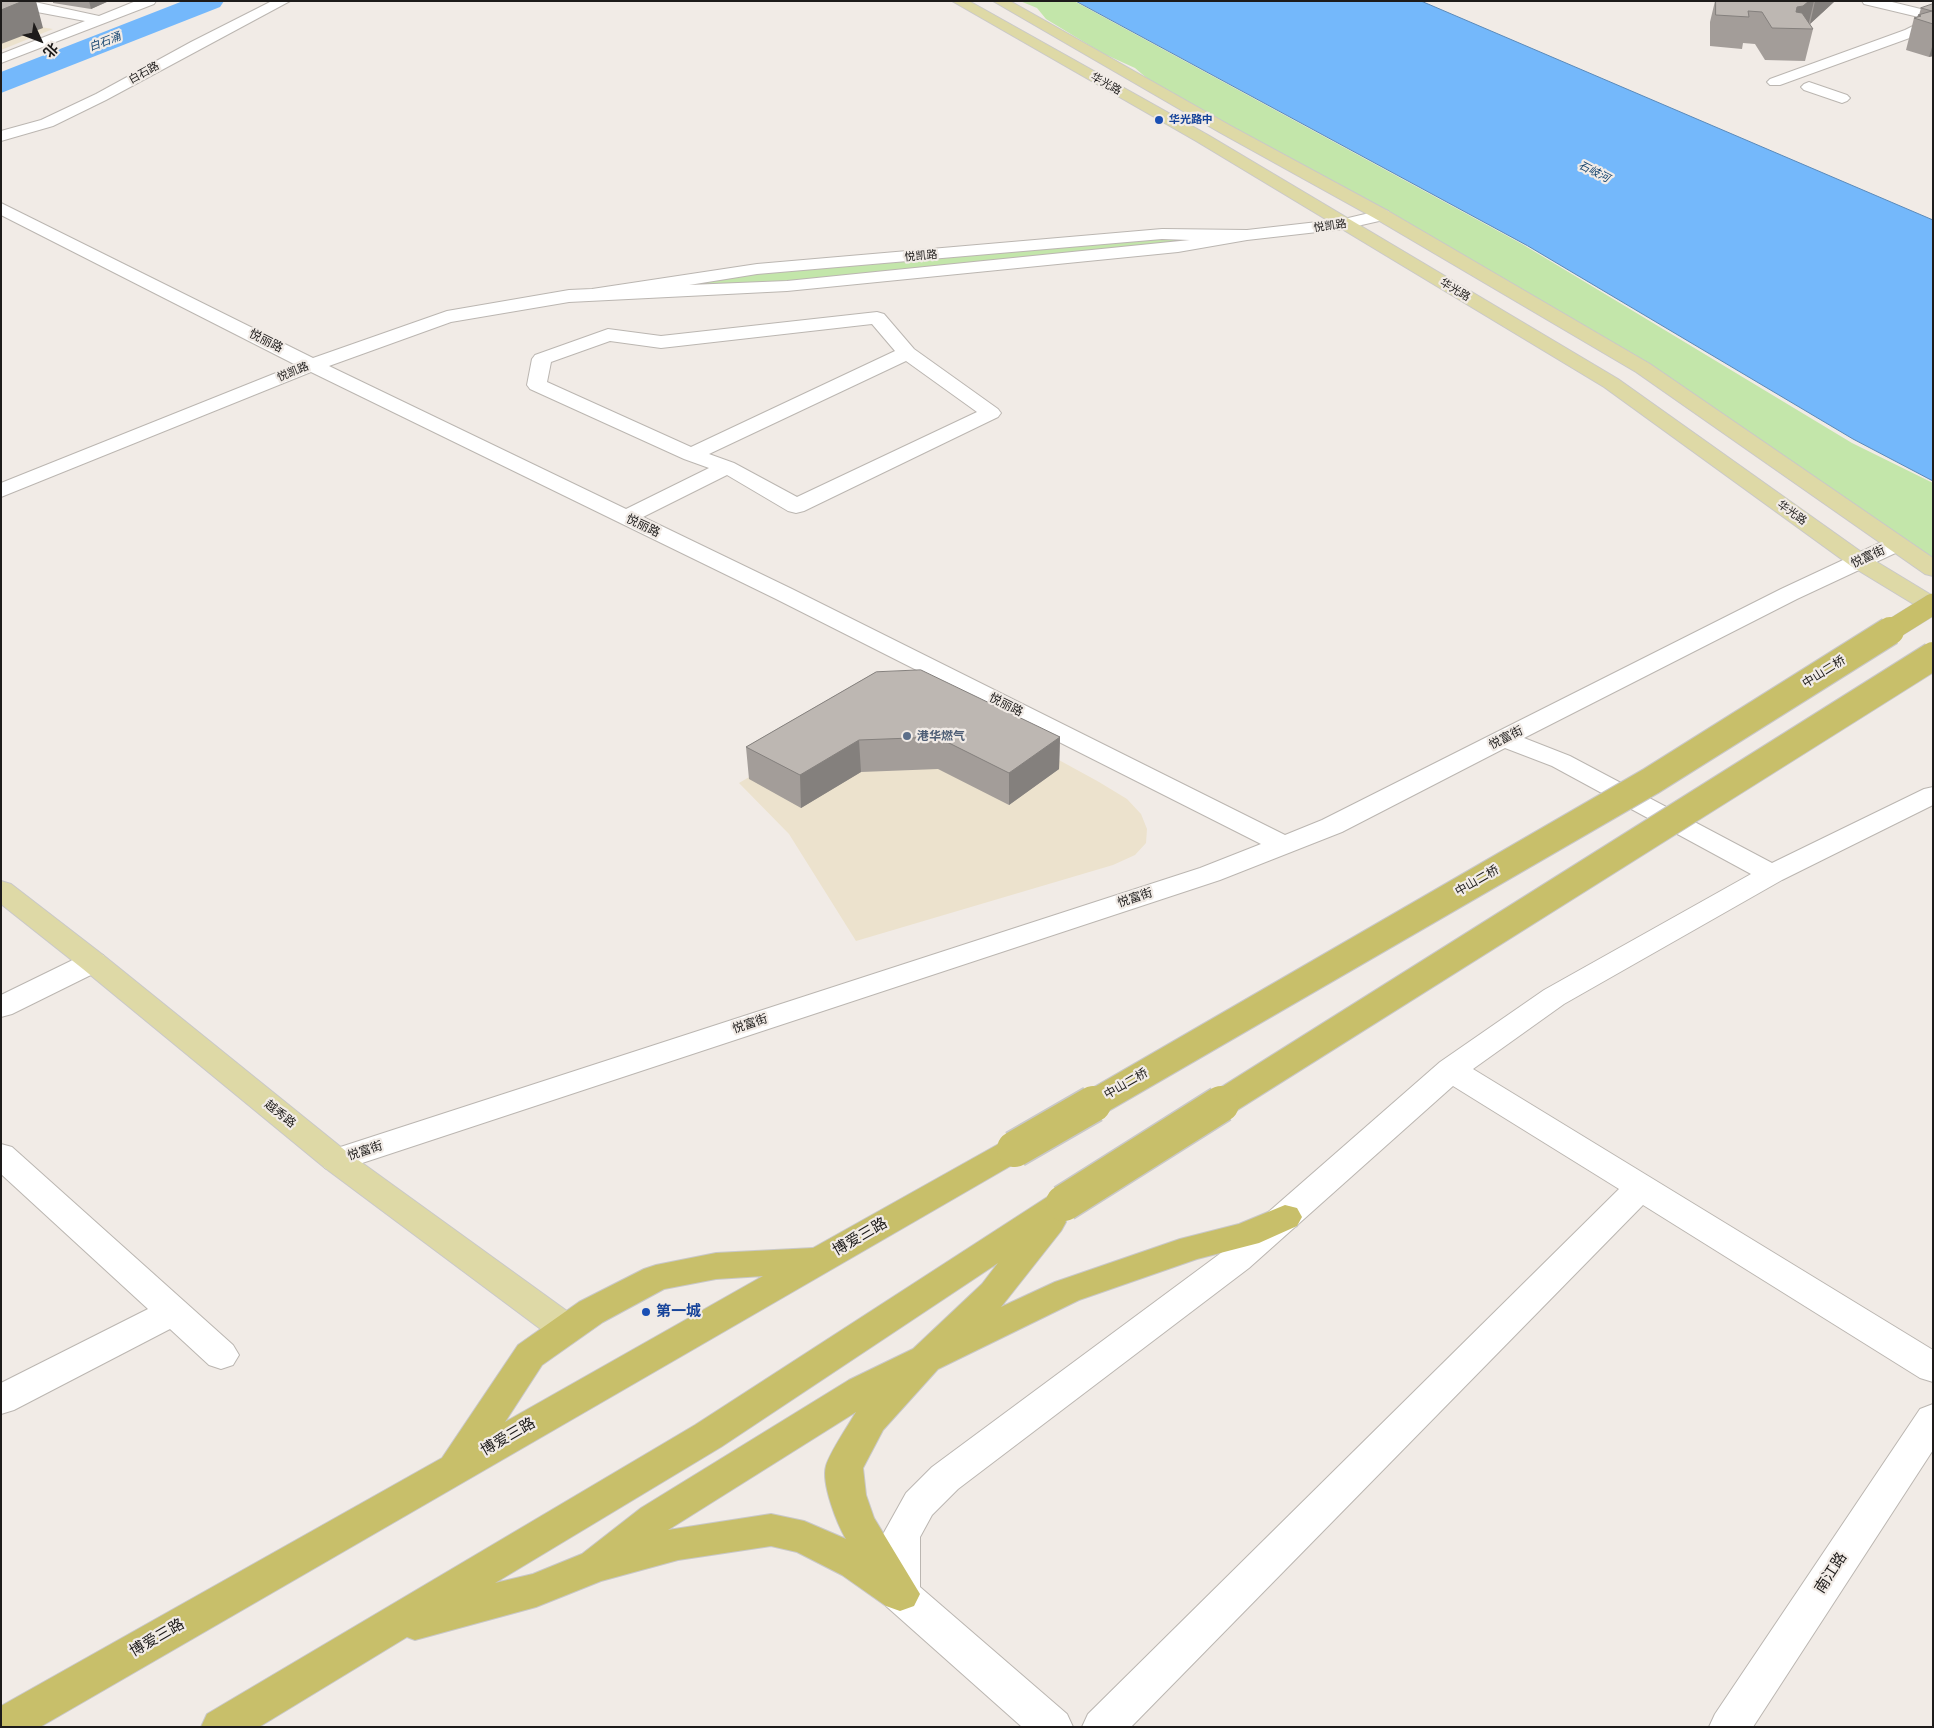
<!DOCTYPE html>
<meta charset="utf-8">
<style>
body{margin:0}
#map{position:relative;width:1934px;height:1728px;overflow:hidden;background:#f1ebe6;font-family:"Work Sans","Noto Sans SC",sans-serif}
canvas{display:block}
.frame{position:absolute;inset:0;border:2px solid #1d1b1a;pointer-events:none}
.north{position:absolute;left:15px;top:15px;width:50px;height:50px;-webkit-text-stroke:4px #f1ebe6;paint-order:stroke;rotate:133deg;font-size:14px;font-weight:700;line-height:20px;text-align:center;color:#1d1b1a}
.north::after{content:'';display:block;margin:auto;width:18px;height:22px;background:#1d1b1a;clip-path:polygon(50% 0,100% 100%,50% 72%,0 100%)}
</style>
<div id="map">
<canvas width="1934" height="1728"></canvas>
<div class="frame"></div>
<div class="north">北</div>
</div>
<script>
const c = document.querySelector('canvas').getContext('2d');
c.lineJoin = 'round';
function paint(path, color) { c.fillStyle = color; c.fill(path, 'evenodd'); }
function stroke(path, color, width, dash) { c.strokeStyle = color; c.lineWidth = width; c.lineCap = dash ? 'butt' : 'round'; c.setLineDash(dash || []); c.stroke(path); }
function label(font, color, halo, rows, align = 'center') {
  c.font = font + ' "Work Sans","Noto Sans SC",sans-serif'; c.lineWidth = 4.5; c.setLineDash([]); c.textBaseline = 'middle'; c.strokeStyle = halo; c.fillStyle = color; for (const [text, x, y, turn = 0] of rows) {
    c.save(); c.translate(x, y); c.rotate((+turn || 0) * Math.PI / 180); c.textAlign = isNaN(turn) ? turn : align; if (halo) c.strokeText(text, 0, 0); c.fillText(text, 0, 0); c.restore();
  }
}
const commercial = new Path2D(`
 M16 23 53 29 1 50V28Z
 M894 692H935L1099 782 1127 799 1141 814 1147 829 1146 843 1135 855 1113 865 856 941 789 834 739 783Z`);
const green = new Path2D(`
 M1020 1H1074L1522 244 1852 443 1933 483V560L1683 391 1163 92 1135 68 1102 53 1046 19 1037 8Z
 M1171 236 1209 239 1178 245 772 282 722 286 693 284 768 271Z`);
const water = new Path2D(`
 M1076 1H1421L1933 220V481L1853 439 1528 246Z`);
const river = new Path2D(`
 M183 1H224L220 7 1 93V72Z`);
const minor = new Path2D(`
 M9 1H30L99 16 136 1H156L154 4 1 63V54L85 21 37 12 11 4Z
 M272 1H290L106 100 53 126 1 141V131L41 120 96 94 191 42Z
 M1862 1H1888L1933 12V27L1915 36 1780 85H1770L1767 82 1770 79 1905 30 1927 19 1864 4Z
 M1809 82 1847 95 1850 98 1847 101 1842 103 1804 90 1801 87 1804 84Z
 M1 203 313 358 447 311 569 290 592 289 757 264 1162 229 1247 230 1344 219 1382 210 1388 211 1391 215 1388 219 1344 229 1247 240 1178 252 787 291 569 302 451 322 329 366 626 509 709 468 684 459 530 389 527 385 532 359 535 355 608 329 661 336 877 312 884 314 914 349 998 409 1001 413 998 417 804 511 796 513 788 511 727 475 643 517 792 589 1285 835 1322 820 1781 589 1888 539 1896 537 1904 539 1907 544 1904 549 1797 599 1524 738 1570 756 1772 863 1924 789 1933 787V805L1782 880 1564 1004 1473 1069 1933 1350V1382L1920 1378 1643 1205 1131 1727H1082L1088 1714 1619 1189 1453 1086 1249 1268 958 1489 932 1515 920 1537V1587L1067 1714 1073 1727H1022L886 1606 880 1594 882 1536 906 1493 932 1467 1225 1250 1440 1062 1544 990 1751 874 1552 766 1505 748 1342 832 1220 880 347 1168 336 1172 325 1168 320 1160 325 1152 1200 868 1261 844 776 599 311 372 1 497V483L296 365 1 215ZM1162 239 1190 240 787 281 689 285 757 274ZM872 324 895 351 691 447 547 382 551 362 610 341 661 348ZM906 361 977 412 797 497 734 463 709 454Z
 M93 953 103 955 108 962 103 969 12 1014 1 1017V995L83 955Z
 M1 1144 12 1147 233 1345 239 1355 233 1365 221 1369 209 1365 170 1329 14 1410 1 1414V1383L148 1309 1 1174Z
 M1933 1404V1450L1753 1727H1709L1715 1714 1920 1409Z`);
const major = new Path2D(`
 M952 1H969L1208 135 1618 379 1867 556 1933 596V613L1925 611 1851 566 1604 387 1196 141Z
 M993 1H1010L1231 126 1388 211 1650 364 1933 558V576L1925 574 1636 372 1376 219 1219 132Z
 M1 881 11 884 103 955 347 1152 578 1319 583 1329 578 1339 566 1343 554 1339 325 1168 83 969 1 904Z`);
const highway = new Path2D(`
 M1015 1137 1026 1141 1031 1149 1026 1157 40 1727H1V1706L442 1458 518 1345 579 1302 644 1269 656 1265 716 1253 813 1248 1004 1141ZM763 1276 505 1422 542 1365 603 1322 664 1289 716 1279Z
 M1064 1191 1076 1194 1080 1203 1076 1212 1064 1219 1066 1222 1061 1231 1001 1307 1055 1282 1180 1239 1239 1224 1285 1205 1297 1208 1302 1217 1297 1226 1259 1243 1197 1259 1079 1300 938 1369 883 1430 863 1468 866 1495 874 1518 920 1594 914 1606 900 1611 886 1606 842 1575 797 1552 771 1546 678 1560 601 1581 536 1607 415 1640 407 1637 259 1727H201L207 1714 695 1425 1052 1194ZM998 1263 982 1284 913 1349 849 1380 641 1508 582 1554 533 1574 495 1583 721 1447ZM856 1412C848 1426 830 1452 826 1466 821 1483 837 1524 846 1539L804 1521 771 1514 668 1530Z`);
const highwayBridgeFar2 = new Path2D(`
 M1888 632 1933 604`);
const highwayBridgeFar1 = new Path2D(`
 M1091 1105 1651 781 1890 631
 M1219 1105 1933 656`);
const highwayBridge = new Path2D(`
 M1015 1149 1093 1104
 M1064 1203 1221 1104`);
const wall = new Path2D(`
 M53 1H109L91 9 53 3Z
 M1715 1H1835L1810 24 1813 29 1805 61 1765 60 1755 44 1743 43 1742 49 1710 46V22Z
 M1933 4V56L1929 57 1906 50 1914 18 1917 17 1918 15H1919L1921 8Z
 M876 672 1060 737 1059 769 1009 805 938 769 861 772 801 808 749 779 746 747Z`);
const shadedWall = new Path2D(`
 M1 1H36L43 28 1 44Z
 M89 1H109L91 9Z
 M1809 1H1814L1808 26 1792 28 1797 7Z
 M1815 1H1835L1810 24Z
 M1933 44V56L1929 57Z
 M1060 737 1059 769 1009 805V773Z
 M859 740 861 772 801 808 800 775Z`);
const building = new Path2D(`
 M1 1H23L1 10Z
 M1716 1H1809L1803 6 1797 7 1796 12 1802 13 1813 29 1772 28 1762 12 1748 11 1749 17 1716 15Z
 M1933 4V24L1914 18 1921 16 1918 15 1932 11 1921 8Z
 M921 670 1060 737 1009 773 937 737 859 740 800 775 746 747 876 672Z`);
const markers = [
 [1159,120,5,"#1a4fb4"],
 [907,736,5,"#5c6f8a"],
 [646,1312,5,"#1a4fb4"]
];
const farWaternames = [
 ["白石涌",105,42,-21],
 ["石岐河",1594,172,27]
];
const farStreetnames = [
 ["白石路",144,73,-29],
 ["华光路",1106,84,29],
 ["悦凯路",1330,226,-8],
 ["悦凯路",921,256,-5],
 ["华光路",1455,290,31],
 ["悦凯路",293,372,-22],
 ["华光路",1792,513,36]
];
const farTransitnames = [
 ["华光路中",1169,120]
];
const streetNames = [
 ["悦丽路",266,341,27],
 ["悦丽路",643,526,26],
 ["悦富街",1868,557,-25],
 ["中山二桥",1824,672,-32],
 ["悦丽路",1006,705,27],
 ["悦富街",1506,738,-27],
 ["中山二桥",1477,881,-30],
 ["悦富街",1135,898,-18],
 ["悦富街",750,1024,-18],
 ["中山二桥",1126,1084,-30],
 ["越秀路",280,1114,39],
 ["悦富街",365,1151,-18]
];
const serviceNames = [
 ["港华燃气",917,736]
];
const nearStreetnames = [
 ["博爱三路",860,1237,-30],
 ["博爱三路",508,1437,-30],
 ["南江路",1831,1573,-57],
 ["博爱三路",157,1638,-30]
];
const nearTransitnames = [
 ["第一城",656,1312]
];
paint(commercial, '#ece2cd');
paint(green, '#c3e6aa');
paint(water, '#74b8fb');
stroke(water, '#5a89b8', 1);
paint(river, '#74b8fb');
stroke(minor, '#bbb6b1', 2);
stroke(major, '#c9c8c8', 2);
stroke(highway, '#c9c8c8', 2);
paint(minor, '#fff');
paint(major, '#ded9a6');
paint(highway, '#c8bf6a');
stroke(highwayBridgeFar2, '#c9c8c8', 22, []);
stroke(highwayBridgeFar1, '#c9c8c8', 30, []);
stroke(highwayBridge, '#c9c8c8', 39, []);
stroke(highwayBridgeFar2, '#c8bf6a', 21);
stroke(highwayBridgeFar1, '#c8bf6a', 28);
stroke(highwayBridge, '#c8bf6a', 36);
paint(wall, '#a39d99');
paint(shadedWall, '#84807d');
paint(building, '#bdb7b2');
stroke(building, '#84807d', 1);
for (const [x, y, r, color] of markers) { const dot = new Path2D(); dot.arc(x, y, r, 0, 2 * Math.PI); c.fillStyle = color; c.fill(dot); stroke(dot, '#f1ebe6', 2); }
label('italic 11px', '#14446f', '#f1ebe6', farWaternames);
label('11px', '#1d1b1a', '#f1ebe6', farStreetnames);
label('bold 11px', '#164399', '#f1ebe6', farTransitnames, 'left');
label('12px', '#1d1b1a', '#f1ebe6', streetNames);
label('bold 12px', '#4e5e75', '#f1ebe6', serviceNames, 'left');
label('15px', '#1d1b1a', '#f1ebe6', nearStreetnames);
label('bold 15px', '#164399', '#f1ebe6', nearTransitnames, 'left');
</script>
